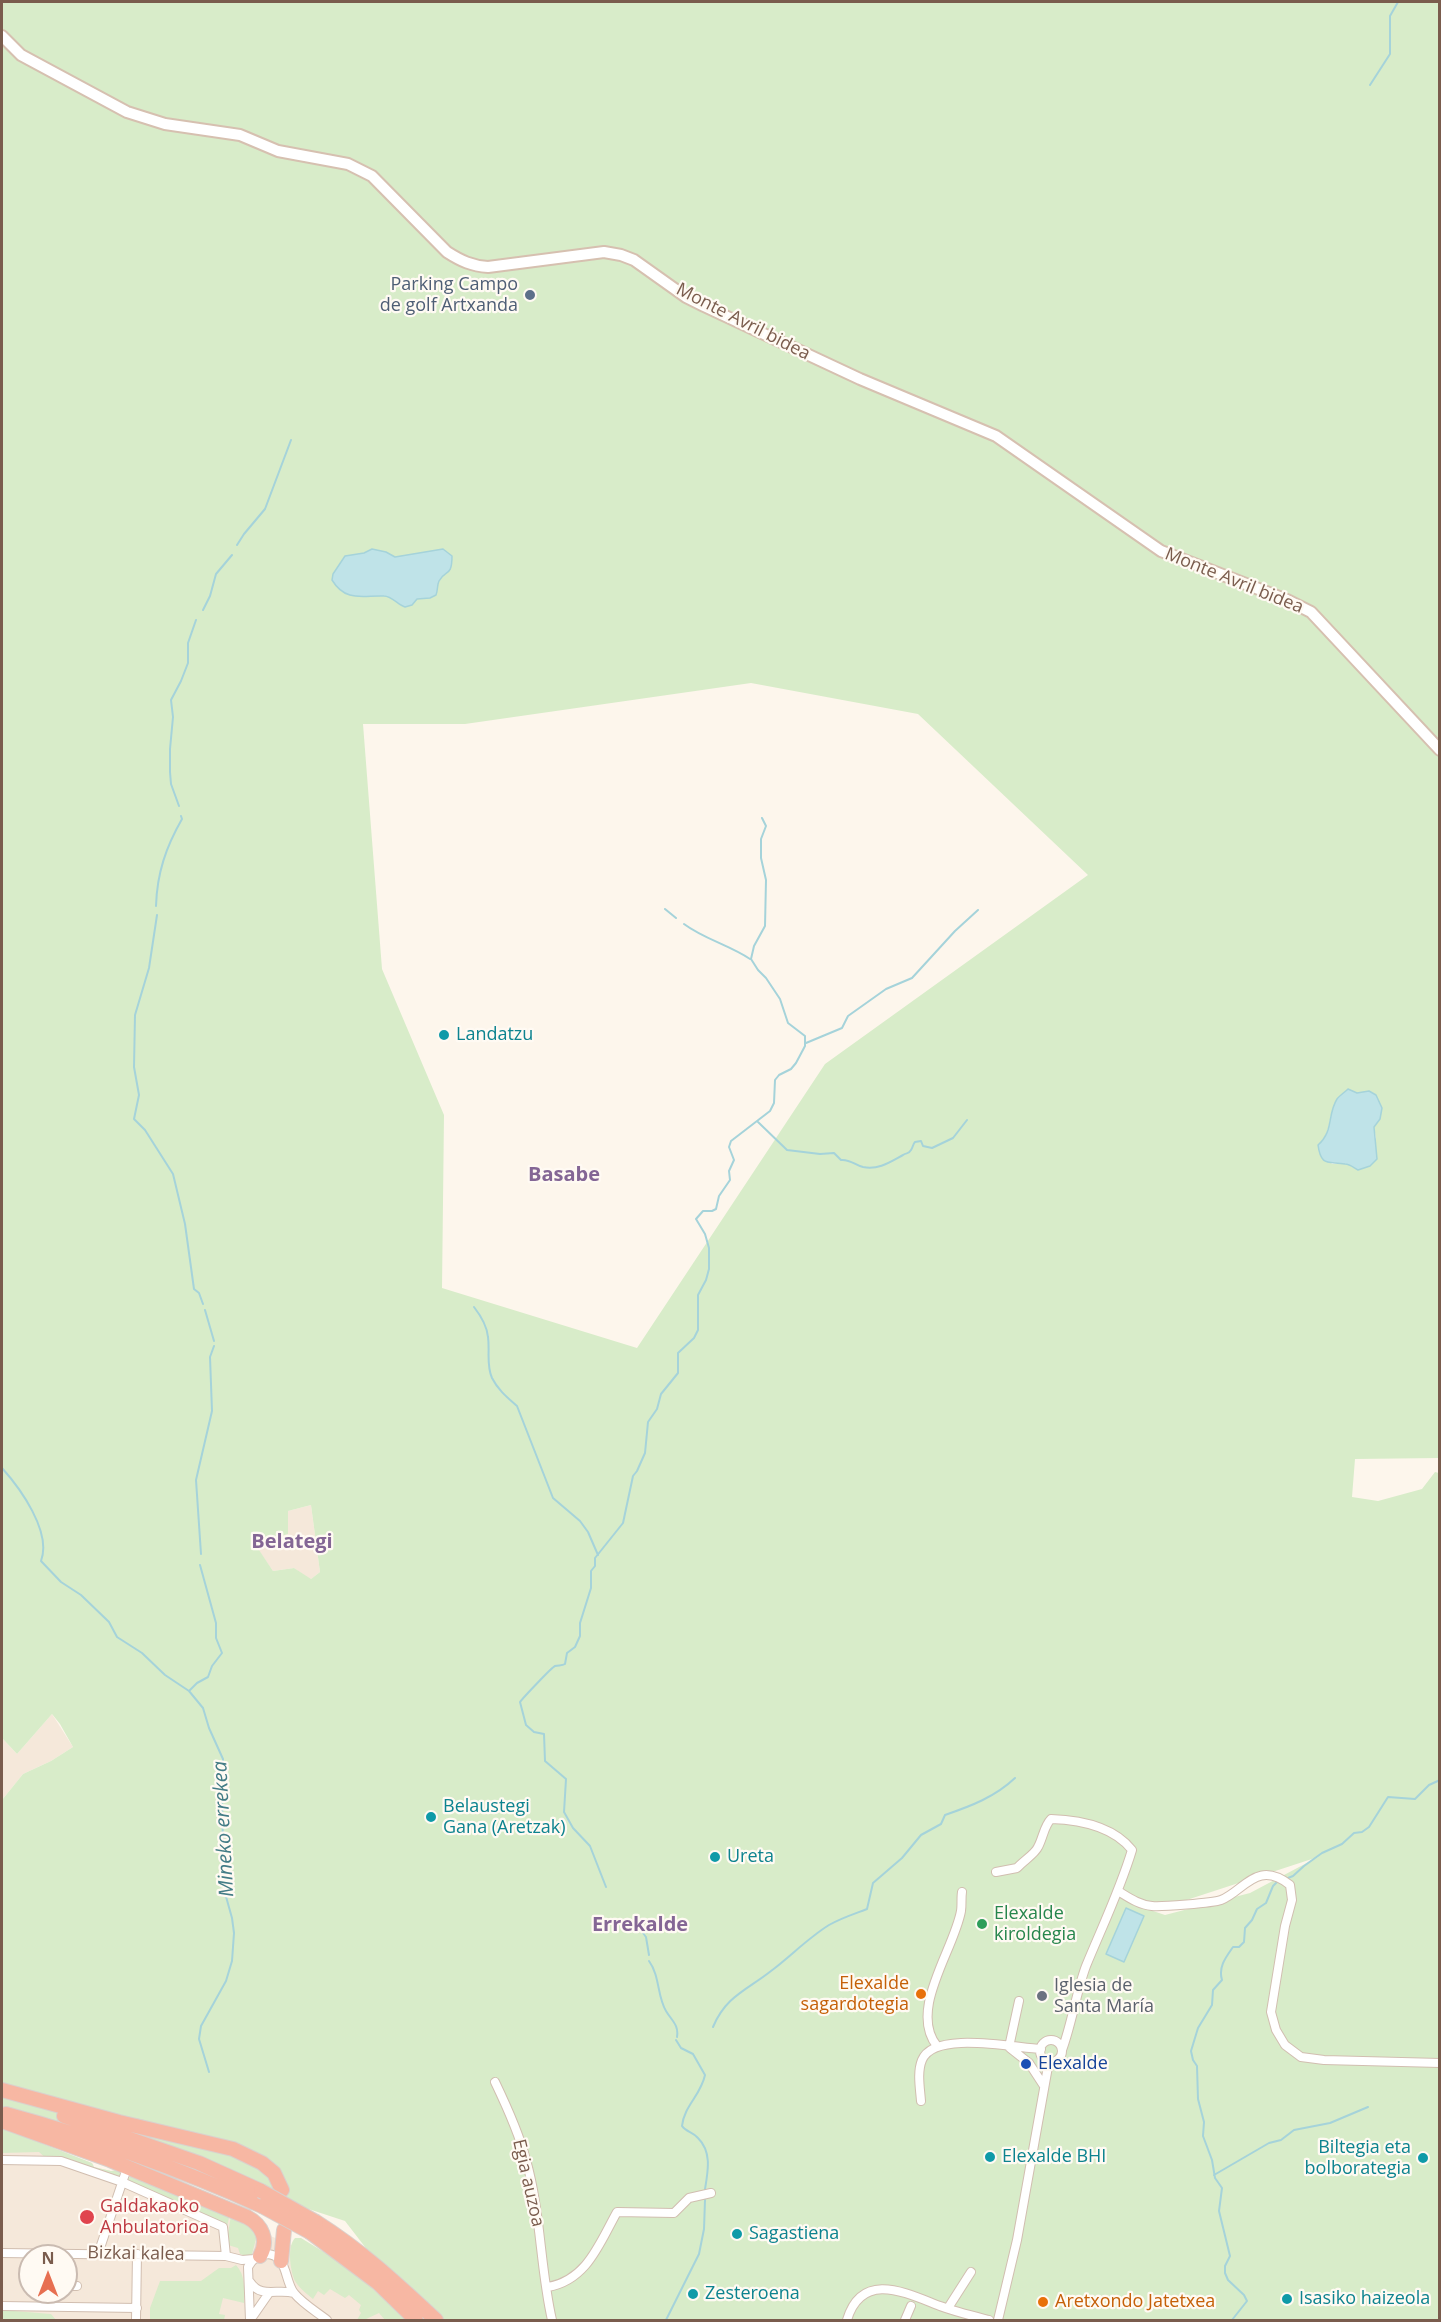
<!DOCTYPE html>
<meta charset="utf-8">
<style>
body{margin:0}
#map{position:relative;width:1441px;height:2322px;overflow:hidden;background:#fdf6ec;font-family:"Open Sans",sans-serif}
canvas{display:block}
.frame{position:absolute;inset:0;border:3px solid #7a5c4d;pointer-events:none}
.north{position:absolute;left:18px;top:2244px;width:60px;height:60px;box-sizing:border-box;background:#fffaf3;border:2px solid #cabbb1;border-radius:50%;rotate:0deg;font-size:16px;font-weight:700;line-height:24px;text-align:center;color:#7a5c4d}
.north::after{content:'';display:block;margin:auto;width:21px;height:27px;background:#e76f51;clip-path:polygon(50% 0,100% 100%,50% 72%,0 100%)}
</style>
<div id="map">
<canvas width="1441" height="2322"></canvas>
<div class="frame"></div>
<div class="north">N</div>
</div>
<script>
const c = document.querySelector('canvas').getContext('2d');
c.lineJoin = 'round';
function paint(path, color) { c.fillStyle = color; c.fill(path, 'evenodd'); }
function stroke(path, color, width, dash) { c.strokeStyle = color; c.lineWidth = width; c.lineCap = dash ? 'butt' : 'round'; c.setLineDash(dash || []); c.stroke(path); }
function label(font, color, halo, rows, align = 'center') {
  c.font = font + ' "Open Sans",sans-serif'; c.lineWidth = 4.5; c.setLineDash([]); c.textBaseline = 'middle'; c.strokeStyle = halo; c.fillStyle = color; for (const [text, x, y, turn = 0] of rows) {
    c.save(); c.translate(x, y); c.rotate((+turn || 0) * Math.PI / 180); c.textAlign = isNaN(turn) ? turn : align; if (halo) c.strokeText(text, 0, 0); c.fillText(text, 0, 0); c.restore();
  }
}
const residential = new Path2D(`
 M311 1505 320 1572 310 1580 294 1568 273 1571 254 1544 288 1534V1511Z
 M52 1714 73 1747 51 1761 23 1774 2 1800V1738L17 1754Z
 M2 2128 92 2163 94 2167 111 2171 118 2170 296 2247 392 2320H2ZM30 2256H66V2292H30Z`);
const green = new Path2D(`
 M2 2H1439V1458L1355 1459 1352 1497 1378 1501 1422 1489 1435 1472 1439 1473V2320H435L382 2269 345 2221 2 2108V1800L23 1774 51 1761 73 1747 60 1724 52 1714 17 1754 2 1738ZM751 683 918 714 1088 875 825 1064 637 1348 442 1288 444 1115 382 969 363 724H465ZM1348 1089 1357 1093 1369 1091 1380 1119 1374 1127 1376 1138 1358 1170 1347 1164H1332L1318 1145C1333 1131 1327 1115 1337 1100 1340 1096 1345 1092 1348 1089ZM311 1505 320 1572 311 1579 294 1568 273 1571 255 1544 288 1534V1511ZM1318 1857 1250 1893 1165 1915 1153 1911Z
 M2 2128 92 2163 94 2167 111 2171 118 2170 125 2174 122 2182 48 2160 39 2152 2 2153Z
 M130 2176 230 2213 227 2227 126 2187Z
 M231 2215 252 2225 257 2235 252 2254 246 2256 240 2254 238 2248 228 2245 227 2240Z
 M295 2238H301L350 2268 407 2320H385L379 2313 364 2320H357L361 2313 359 2310 361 2305 349 2295 345 2298 330 2289 324 2295 318 2291 313 2299C307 2294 299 2288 295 2281 290 2270 287 2246 295 2238Z
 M236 2265C246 2276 244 2289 244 2303L223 2298 219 2314 225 2315 224 2320H150V2308L160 2281H201L219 2268H231Z
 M2 2310 51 2314 56 2320H2Z`);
const water = new Path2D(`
 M372 549 386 552 395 557 443 549 452 556C452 578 445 569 439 581 437 585 438 590 436 595L430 598 417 599 412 605 405 607C398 605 392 596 384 596 364 595 346 603 332 580L333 574 345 556 364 553Z
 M1348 1089 1357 1093 1369 1091 1376 1095 1382 1108 1380 1119 1374 1127 1377 1159 1370 1166 1358 1170C1354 1168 1350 1164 1345 1164 1328 1161 1321 1167 1318 1145 1334 1131 1327 1115 1337 1099 1340 1095 1345 1092 1348 1089Z
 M1126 1908 1144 1916 1124 1962 1106 1954Z`);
const stream = new Path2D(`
 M1370 85 1390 54V16L1398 2
 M237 545 244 534 265 509 291 440
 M203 610 210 596 216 574 232 555
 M179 806 171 784 170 772V749L173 717 171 700 181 681 188 663V643L196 620
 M156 906C157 873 166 847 182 819L181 816
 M665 909 676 918
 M157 915 149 968 135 1015 134 1067 139 1095 134 1119 145 1130 173 1174 185 1224 194 1289 199 1293 203 1304
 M684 924C704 939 729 945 750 959
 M806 1043 842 1028 848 1016 886 989 912 978 955 931 978 910
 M758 1122 787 1150 820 1154 834 1153 841 1160C850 1159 855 1165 863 1167 879 1170 890 1162 903 1155 907 1152 908 1155 911 1150 913 1147 913 1144 915 1142L921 1141 923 1146 932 1148 953 1138 967 1120
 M474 1307C481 1316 487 1326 488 1337 490 1351 486 1365 492 1378 498 1390 508 1398 517 1406L553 1498 580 1521 588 1532 598 1555
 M205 1310 214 1341
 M2 1468C20 1488 52 1532 41 1561L61 1582 81 1595 109 1622 117 1637 142 1653 165 1675 189 1691 203 1708 209 1728 223 1759 222 1803 223 1843 226 1863 225 1893 232 1918 234 1933 232 1961 226 1981 201 2026 199 2039 209 2072
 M201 1554 196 1480 212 1411 210 1357 214 1346
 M189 1691 197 1683 208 1677 212 1666 222 1653 216 1638V1623L200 1565
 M1288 1878 1293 1876 1304 1866 1322 1853 1342 1844 1354 1833 1362 1832 1369 1827 1388 1797 1415 1799 1429 1785 1440 1780
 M606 1887 590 1846 573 1828 564 1812 566 1779 545 1761 544 1734 534 1732 526 1725 520 1702C522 1699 552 1667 555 1666 559 1665 562 1666 565 1664L567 1653 575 1647 580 1636V1623L591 1588V1571L595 1566V1558L623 1523 633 1476 637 1471 645 1453 648 1422 657 1409 661 1394 678 1373V1353L694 1338 698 1330V1295L706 1280 709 1269V1248L705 1234 696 1219 703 1211H712L716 1209 719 1196 730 1180 729 1171 734 1160 729 1147 731 1141 770 1111 774 1103 775 1080 779 1075 791 1069 796 1063 805 1046V1036L788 1023 780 999 766 978 758 970 751 959 754 946 765 926 766 880 761 858V839L766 826 762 818
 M637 1925 646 1937 649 1955
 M649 1961C660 1976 657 1996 666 2011 672 2021 679 2025 677 2037
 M713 2027C726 1996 747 1990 771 1971 791 1956 808 1938 829 1925 841 1918 854 1914 867 1909L873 1883 902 1858 921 1835 941 1824 945 1815C971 1806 995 1797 1015 1778
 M676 2040 681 2048 693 2054 705 2075C701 2095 684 2106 682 2126 686 2132 693 2132 698 2138 712 2152 708 2171 705 2189
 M1214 2175 1269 2143 1281 2140 1294 2130 1330 2123 1368 2107
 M666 2320 699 2254 704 2229 705 2200
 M1232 2320 1247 2301 1244 2295 1228 2280 1225 2273V2266L1230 2256 1219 2211 1222 2188 1215 2178 1212 2160 1203 2136 1204 2122 1198 2099 1197 2066 1193 2060 1191 2051 1198 2028 1212 2005 1213 1990 1222 1980C1218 1967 1226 1957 1233 1947H1239L1244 1942 1245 1928 1252 1920 1257 1909 1266 1903 1273 1886 1278 1881`);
const streetTunnel = new Path2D(`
 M133 2144 140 2119`);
const street = new Path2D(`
 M996 1872 1017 1868C1023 1861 1035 1854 1038 1847 1043 1838 1044 1826 1051 1819 1081 1820 1113 1826 1132 1850 1120 1890 1102 1927 1086 1966 1076 1993 1072 2023 1062 2050
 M1118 1891C1128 1897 1139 1905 1152 1906 1160 1907 1213 1903 1221 1900 1244 1891 1257 1859 1290 1885L1292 1900 1285 1926 1271 2012 1276 2030 1285 2045 1301 2057 1324 2060 1440 2063
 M1040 2051a11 11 0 1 1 22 0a11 11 0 1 1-22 0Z
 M937 2046C908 2010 954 1950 961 1911 962 1905 961 1898 962 1892
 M1009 2047 1019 2001
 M1010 2048 1029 2063 1044 2086
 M495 2082C507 2107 519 2133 526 2160 541 2212 540 2268 552 2320
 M921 2101C920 2088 917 2072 922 2060 934 2030 1015 2048 1041 2049
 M2 2160 61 2161 122 2182 223 2227 226 2256
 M2 2253 226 2256 242 2260 254 2259
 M98 2254 125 2174
 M250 2282C261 2299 278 2288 294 2293
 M66 2286H77
 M548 2287C587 2280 599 2244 617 2212L674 2213 689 2198 711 2193
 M2 2306 137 2308
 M948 2308 971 2272
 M253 2316 269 2293
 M136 2320 137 2254
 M250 2320 248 2267C252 2260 258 2254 267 2254 288 2255 284 2280 294 2293 303 2304 317 2312 327 2320
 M847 2320C862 2270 906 2293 940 2306 956 2312 973 2316 989 2320
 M905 2320 911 2306
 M998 2320 1017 2240 1049 2061`);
const secondary = new Path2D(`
 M2 36 21 55 127 112 165 124 240 135 278 151 348 164 372 176 447 252C461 261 472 266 488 267L604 252 621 255 634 260 686 297 704 306 860 379 996 436 1161 551 1287 600 1311 612 1440 750`);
const highway = new Path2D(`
 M2 2090 119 2122 233 2149 262 2163 274 2173 282 2190
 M6 2114C94 2138 180 2169 262 2206
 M64 2116 199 2163 261 2191
 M2 2121 110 2160 247 2217C262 2225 269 2240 260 2256
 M316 2222C362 2251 396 2283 436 2320
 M310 2232 378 2283 416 2320
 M281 2261 284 2230`);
const highwayBridge = new Path2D(`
 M261 2191 316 2222
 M262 2206 310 2232`);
const markers = [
 [530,295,6,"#5c6f8a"],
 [444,1035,6,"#0f9aa8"],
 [431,1817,6,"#0f9aa8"],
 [715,1857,6,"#0f9aa8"],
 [982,1924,6,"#2e9e5b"],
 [921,1994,6,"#e8710a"],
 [1042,1996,6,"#6b7280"],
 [1026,2064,6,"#1a4fb4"],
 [990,2157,6,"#0f9aa8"],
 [1423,2158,6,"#0f9aa8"],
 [87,2217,8,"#e0444e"],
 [737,2234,6,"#0f9aa8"],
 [693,2294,6,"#0f9aa8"],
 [1287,2299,6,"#0f9aa8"],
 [1043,2302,6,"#e8710a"]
];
const serviceNames = [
 ["Parking Campo",518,285],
 ["de golf Artxanda",518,306]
];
const streetNames = [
 ["Monte Avril bidea",743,322,27],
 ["Monte Avril bidea",1234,581,22],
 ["Egia auzoa",528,2183,77],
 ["Bizkai kalea",136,2254,1]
];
const cultureNames = [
 ["Landatzu",456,1035],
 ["Belaustegi",443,1807],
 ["Gana (Aretzak)",443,1828],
 ["Ureta",727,1857],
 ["Biltegia eta",1411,2148,"right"],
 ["bolborategia",1411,2169,"right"],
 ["Elexalde BHI",1002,2157],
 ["Sagastiena",749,2234],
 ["Zesteroena",705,2294],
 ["Isasiko haizeola",1299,2299]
];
const leisureNames = [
 ["Elexalde",994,1914],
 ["kiroldegia",994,1935]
];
const foodNames = [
 ["Elexalde",909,1984],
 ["sagardotegia",909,2005],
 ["Aretxondo Jatetxea",1055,2302,"left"]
];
const worshipNames = [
 ["Iglesia de",1054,1986],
 ["Santa María",1054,2007]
];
const transitNames = [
 ["Elexalde",1038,2064]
];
const healthNames = [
 ["Galdakaoko",100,2207],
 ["Anbulatorioa",100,2228]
];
const neighbourhoodNames = [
 ["Basabe",564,1175],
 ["Belategi",292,1542],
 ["Errekalde",640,1925]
];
const waterNames = [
 ["Mineko errekea",224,1829,-93]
];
paint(residential, '#f5e8da');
paint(green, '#d8ecc9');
paint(water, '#bfe3e8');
stroke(water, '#a5d3da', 1.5);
stroke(stream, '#a5d3da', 2);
stroke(streetTunnel, '#dcd0c4', 8, [8, 4]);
stroke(street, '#d1beb0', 10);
stroke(secondary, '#d6c0b0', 14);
stroke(highway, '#dad1cd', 16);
stroke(street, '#fff', 8);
stroke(secondary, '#fff', 10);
stroke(highway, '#f7b7a3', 14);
stroke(highwayBridge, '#dad1cd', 16, []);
stroke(highwayBridge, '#f7b7a3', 14);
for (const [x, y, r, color] of markers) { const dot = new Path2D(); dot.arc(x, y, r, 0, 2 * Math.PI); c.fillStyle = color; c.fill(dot); stroke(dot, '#fffaf3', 2); }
label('18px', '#4e5e75', '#fffaf3', serviceNames, 'right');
label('18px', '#7a5c4d', '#fffaf3', streetNames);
label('18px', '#0d838f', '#fffaf3', cultureNames, 'left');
label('18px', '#27864d', '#fffaf3', leisureNames, 'left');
label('18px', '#c56008', '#fffaf3', foodNames, 'right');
label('18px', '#5b616d', '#fffaf3', worshipNames, 'left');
label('18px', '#164399', '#fffaf3', transitNames, 'left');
label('18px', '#be3a42', '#fffaf3', healthNames, 'left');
label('bold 20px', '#846695', '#fffaf3', neighbourhoodNames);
label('italic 20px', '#437c86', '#fffaf3', waterNames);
</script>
